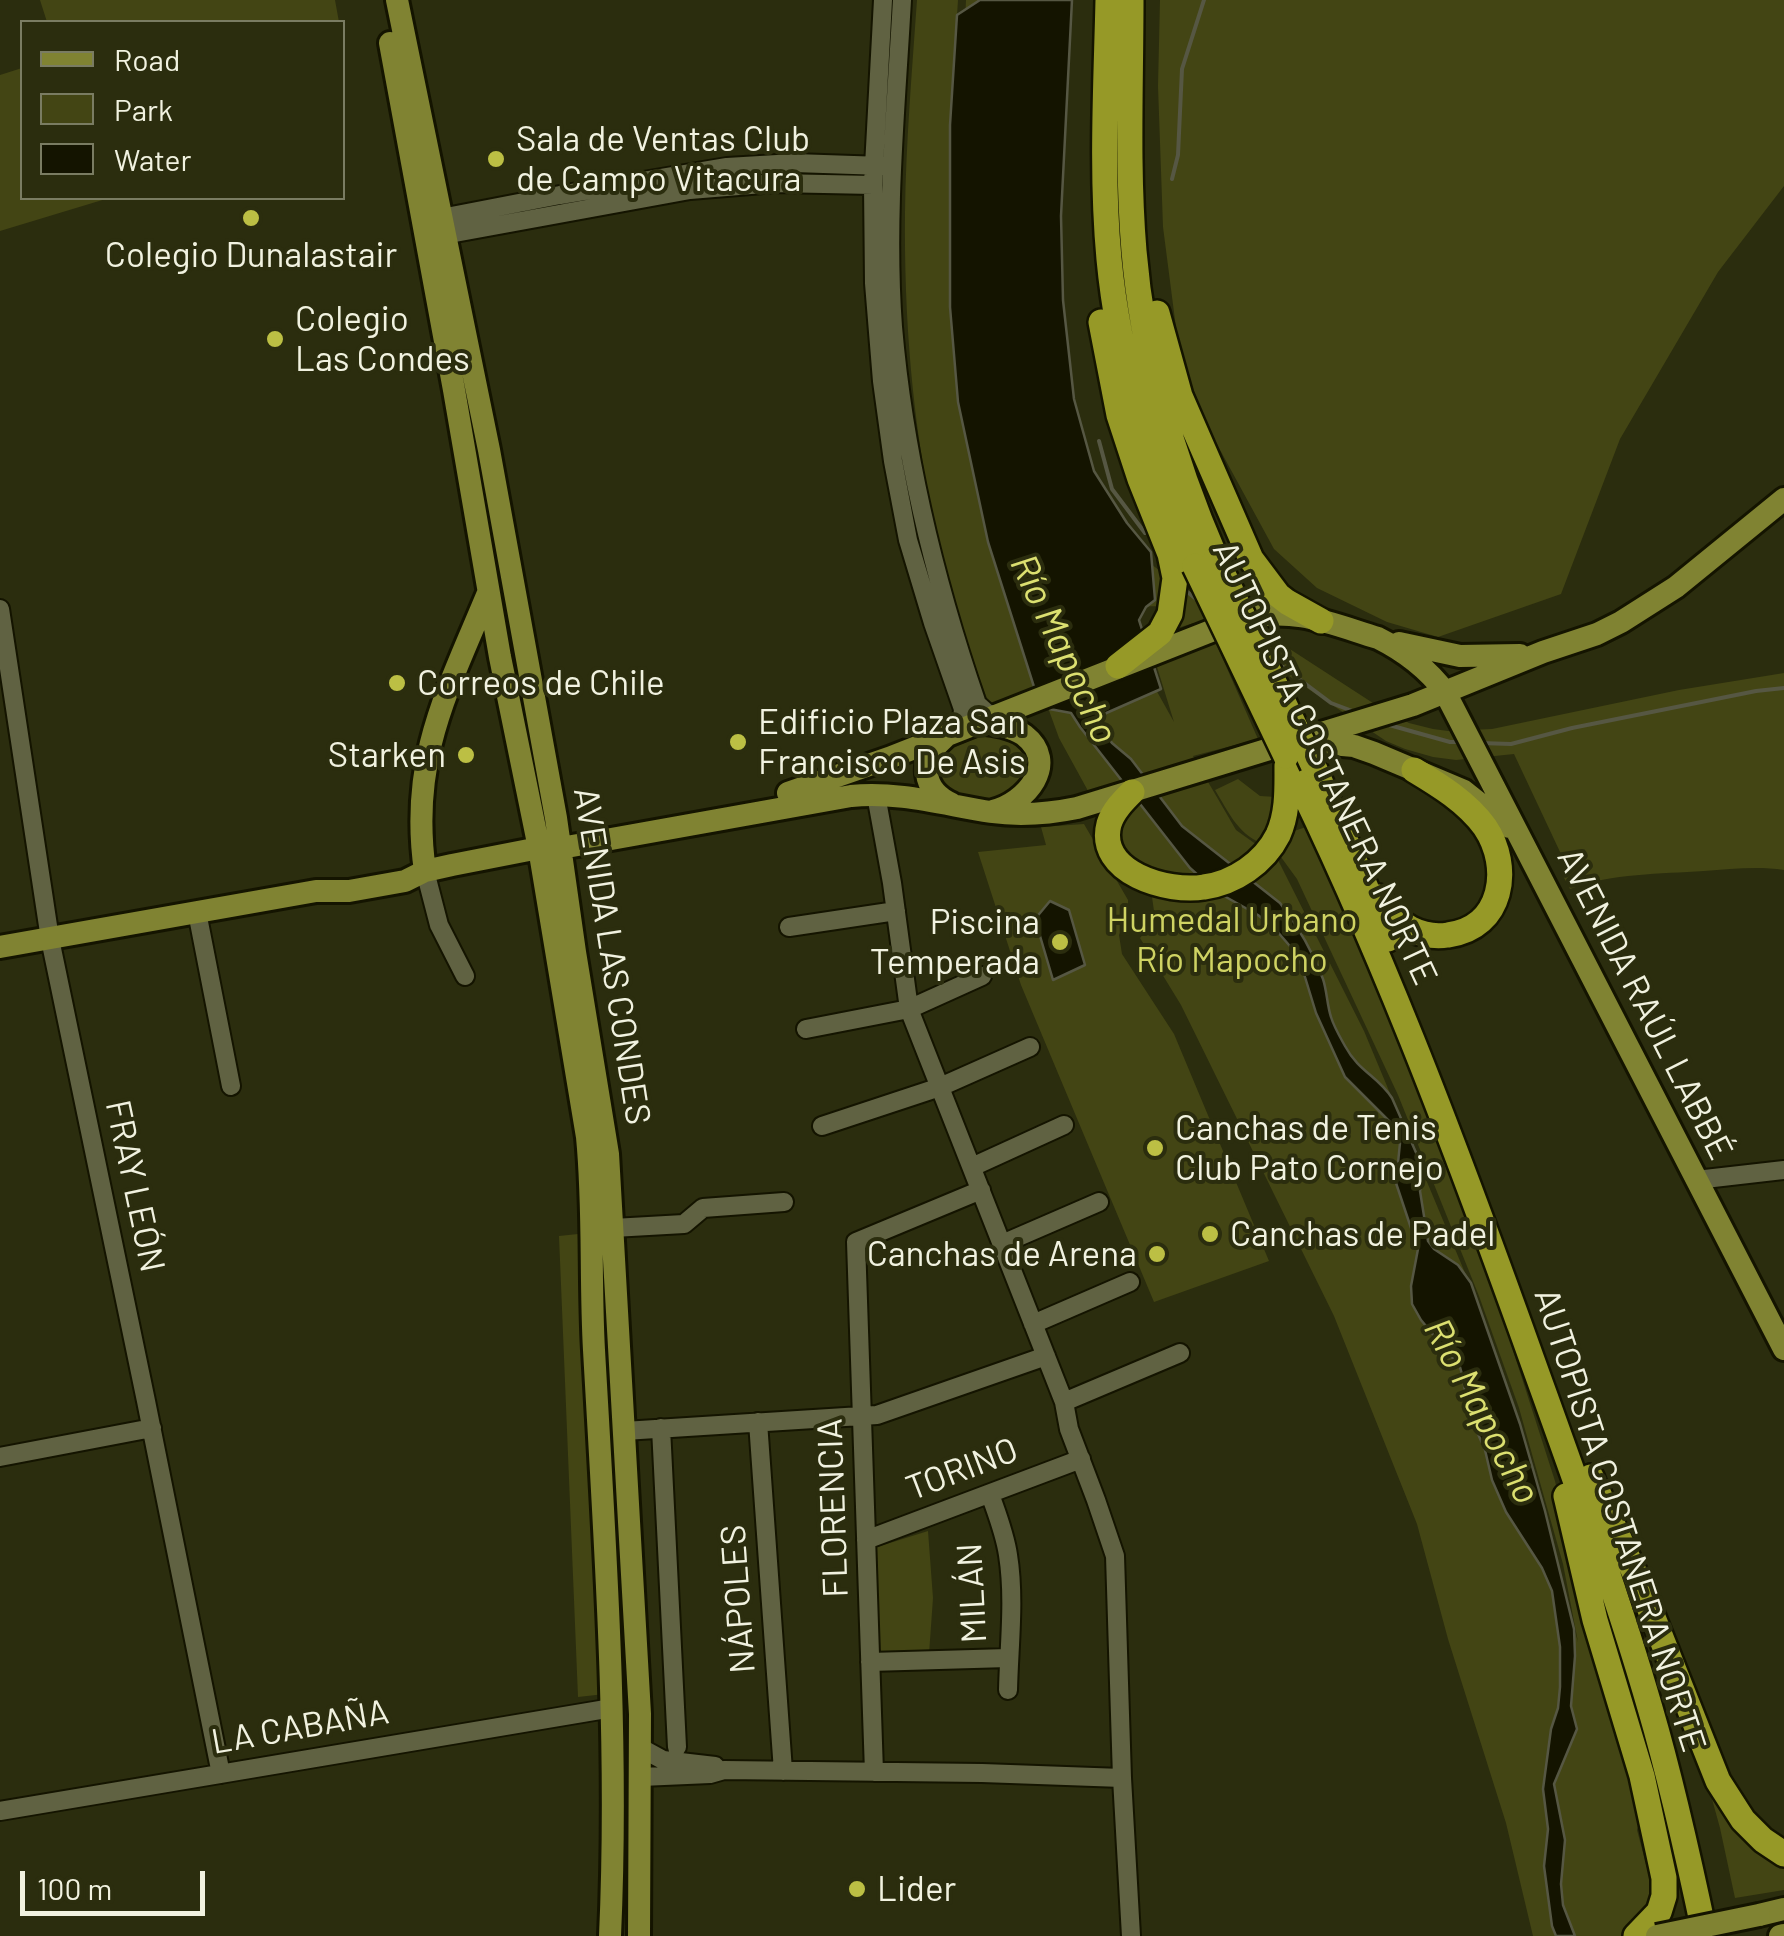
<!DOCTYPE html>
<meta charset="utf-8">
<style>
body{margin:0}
#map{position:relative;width:1784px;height:1936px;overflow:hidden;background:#2b2d0e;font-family:Barlow,sans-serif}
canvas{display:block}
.legend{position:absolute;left:20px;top:20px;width:325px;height:180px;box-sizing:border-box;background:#2b2d0e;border:2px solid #7a7c62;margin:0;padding:12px 18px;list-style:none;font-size:30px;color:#f1f2e0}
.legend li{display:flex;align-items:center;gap:20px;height:50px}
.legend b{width:50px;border:2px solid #7a7c62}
.scale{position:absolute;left:20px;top:1871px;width:185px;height:45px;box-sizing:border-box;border:5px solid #f1f2e0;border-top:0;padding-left:12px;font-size:30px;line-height:35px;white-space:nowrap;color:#f1f2e0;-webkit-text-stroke:8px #2b2d0e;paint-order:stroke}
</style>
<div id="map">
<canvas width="1784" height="1936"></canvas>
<ul class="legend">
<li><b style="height:12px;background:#808332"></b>Road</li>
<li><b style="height:28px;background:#434514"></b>Park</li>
<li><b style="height:28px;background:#141400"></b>Water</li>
</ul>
<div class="scale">100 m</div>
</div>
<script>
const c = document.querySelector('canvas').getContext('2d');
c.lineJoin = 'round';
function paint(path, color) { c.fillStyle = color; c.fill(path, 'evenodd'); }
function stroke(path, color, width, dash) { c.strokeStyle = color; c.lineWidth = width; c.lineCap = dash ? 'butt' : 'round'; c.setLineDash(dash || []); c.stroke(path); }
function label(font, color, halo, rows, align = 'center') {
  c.font = font + ' Barlow,sans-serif'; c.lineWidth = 8; c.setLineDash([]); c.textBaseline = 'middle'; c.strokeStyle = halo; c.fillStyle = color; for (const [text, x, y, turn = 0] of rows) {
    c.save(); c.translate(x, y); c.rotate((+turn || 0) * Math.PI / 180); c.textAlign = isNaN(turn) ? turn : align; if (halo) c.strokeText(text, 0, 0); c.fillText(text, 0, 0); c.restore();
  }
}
const green = new Path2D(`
 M40 0H335L339 22H47Z
 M917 0H958L950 125V307L958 402 988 542 1035 690 995 707 989 704C967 644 947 584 934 522 912 421 904 316 905 212 906 142 912 71 917 0Z
 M966 0H1064L1054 229 1073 421 1095 486 1143 558 1180 586 1181 574 1187 590 1279 642 1376 705 1409 723 1433 729 1448 731 1492 729 1679 690 1784 673V870C1758 866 1731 869 1704 871 1660 874 1613 873 1570 889L1562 874 1571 870 1564 853 1561 854 1514 754 1456 760 1433 757 1405 749 1386 741 1289 676 1212 629 1194 623 1171 630 1161 607C1149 605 1143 606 1134 615L1150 679 1174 722 1157 667 1215 641 1258 739 1193 756 1236 830 1278 860 1364 1031 1478 1304 1578 1642 1563 1564 1519 1408 1479 1296 1398 1095 1297 879 1278 853 1294 831 1306 827 1333 874 1389 1000 1396 1039 1417 1085 1501 1313 1555 1481 1579 1585 1628 1757 1638 1826 1637 1830 1665 1936H1533L1506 1823 1448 1639 1417 1524 1334 1316 1181 1005 1140 938 1149 927 1154 911 1151 890 1104 820 1059 738 1039 683 963 65Z
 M1160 0H1784V186L1718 272 1620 439 1561 594 1438 637 1387 622 1317 588 1274 549 1207 426 1179 351 1163 227 1158 86Z
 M22 68V198H109L0 231V75Z
 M1000 734C1019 742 1026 749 1031 768L1007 798C985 799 958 799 939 786L935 762 939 754 983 735Z
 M1238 779 1260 796 1277 797 1275 812 1261 843C1237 833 1228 811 1215 790Z
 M1084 824 1128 900V912L1119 935 1122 954 1174 1034 1269 1261 1154 1302 1021 985 978 852 1046 845 1041 827Z
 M578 1234 605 1694 578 1697 559 1236Z
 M928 1531 933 1598 929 1654H879L877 1547Z
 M1702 1763 1784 1858V1890L1735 1898 1720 1828Z`);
const water = new Path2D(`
 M980 0H1072L1061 216 1063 300 1074 399 1094 471 1127 523 1151 552 1155 600 1146 607 1139 620 1161 689 1095 718 1112 743 1131 759 1182 826 1280 903C1297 925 1313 952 1323 979 1327 991 1327 1005 1331 1017 1334 1027 1340 1037 1345 1046 1359 1072 1378 1076 1392 1098L1425 1173 1420 1191 1428 1241 1434 1249 1458 1265 1471 1283 1520 1424 1545 1511 1574 1629 1575 1656 1571 1706 1577 1729 1554 1784 1565 1840 1561 1884 1563 1905 1575 1936H1556L1552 1926 1544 1866 1548 1829 1543 1789 1551 1729 1558 1708 1560 1687V1647L1552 1591 1542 1568 1506 1512 1492 1480 1485 1450 1468 1411 1463 1378 1460 1367 1421 1320 1412 1304 1411 1286 1418 1249 1396 1183 1400 1143 1390 1122 1345 1077 1316 1013 1301 964 1295 952 1276 930 1258 915 1217 892 1190 868 1080 727 1071 713 1044 708 1035 690 988 542 958 402 950 307V125L957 15Z
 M1050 901 1069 910 1085 965 1053 980 1035 919Z`);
const stream = new Path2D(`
 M1172 179 1178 155 1182 69 1204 0
 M1099 441 1112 489 1145 533
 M1185 590 1201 603
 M1279 664 1331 703 1355 712
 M1382 723 1450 742H1460
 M1480 743 1511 744 1572 728 1756 691 1784 688`);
const minor = new Path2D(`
 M883 0 873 185 874 283 882 381 893 461 908 540 933 623 963 709 961 730
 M902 0C896 108 885 218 893 327 904 456 935 582 977 704L987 713 996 715
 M441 218 560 195 727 167 794 163 883 166
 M444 235 690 190 775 183 873 185
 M0 609 50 939 146 1401 221 1774
 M876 795 892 883 909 1009 1064 1402 1069 1429 1096 1500 1115 1556 1122 1778 1131 1936
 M425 871 439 925 465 976
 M197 912 231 1086
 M789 927 896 911
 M806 1029 909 1009 982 976
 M822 1126 940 1087 1030 1047
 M972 1167 1064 1125
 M1696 1180 1784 1170
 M613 1228 684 1224 703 1208 784 1202
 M1002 1244 1099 1202
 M1033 1324 1130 1282
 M1064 1402 1180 1353
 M758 1422 783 1771
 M661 1428 677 1747
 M624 1431 877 1415 1046 1356
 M0 1457 152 1428
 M990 1494C997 1514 1005 1534 1008 1555 1015 1599 1009 1646 1008 1690
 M866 1540 1081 1459
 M870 1662 1008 1658
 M641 1748 663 1760 715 1766
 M874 1772 856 1242 981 1190
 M641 1777 710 1774 724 1770 982 1773 1122 1778
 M0 1811 612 1708`);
const major = new Path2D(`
 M397 0 489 450 556 818 575 952 608 1154 640 1714 639 1936
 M390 43 454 390 500 657 539 848 587 1137C594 1208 590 1279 594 1350 605 1545 619 1741 610 1936
 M1399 643 1460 656 1520 655
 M978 722C994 724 1011 726 1024 735 1060 763 1026 803 993 811
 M944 738C919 759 921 790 952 804
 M1308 742 1354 746 1374 753 1464 791 1509 827
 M788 793 889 758 1244 618C1296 607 1329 623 1378 638 1404 651 1427 668 1445 692L1784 1349
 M425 871C409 760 447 692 488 593
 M0 947 316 891H349L405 881 425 871 452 865 539 848H561L851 796C899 791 945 805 991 812 1020 816 1048 814 1077 808L1413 705 1543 652 1597 634 1621 622 1676 587 1784 499
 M1759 1915 1784 1909
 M1780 1936 1784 1935`);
const highway = new Path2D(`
 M1108 0C1106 86 1101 173 1109 259 1119 366 1152 469 1195 566
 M1131 0C1131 83 1127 168 1134 251 1143 359 1173 460 1216 559
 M1157 313 1180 396 1251 559 1278 595 1287 602 1321 621
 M1101 322 1119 415 1140 479 1170 554 1175 578 1170 614 1160 633 1118 666
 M1286 756C1378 941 1451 1135 1521 1329 1566 1455 1613 1580 1650 1708 1672 1783 1689 1860 1705 1936
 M1313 765 1388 939
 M1132 792C1123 801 1113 811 1109 824 1096 873 1168 893 1204 887 1234 883 1264 863 1278 835 1288 813 1287 789 1287 766
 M1378 897C1388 909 1397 922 1411 929 1423 935 1435 937 1448 935 1503 928 1512 867 1485 827 1467 802 1439 785 1414 770
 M1591 1477 1641 1587 1718 1781 1743 1820 1763 1840 1784 1854
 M1566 1496 1595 1620 1642 1776 1664 1878V1896L1659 1912 1636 1936`);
const majorBridge = new Path2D(`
 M1657 1936 1759 1915`);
const highwayBridge = new Path2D(`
 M1216 559 1313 765
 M1195 566 1286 756`);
const markers = [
 [496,159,10,"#bcbf44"],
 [251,218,10,"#bcbf44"],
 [275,339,10,"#bcbf44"],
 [397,683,10,"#bcbf44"],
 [738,742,10,"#bcbf44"],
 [466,755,10,"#bcbf44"],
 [1060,942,10,"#bcbf44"],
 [1155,1148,10,"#bcbf44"],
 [1210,1234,10,"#bcbf44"],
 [1157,1254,10,"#bcbf44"],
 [857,1889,10,"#bcbf44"]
];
const poiNames = [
 ["Sala de Ventas Club",516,139],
 ["de Campo Vitacura",516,179],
 ["Colegio Dunalastair",251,255,"center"],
 ["Colegio",295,319],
 ["Las Condes",295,359],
 ["Correos de Chile",417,683],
 ["Edificio Plaza San",758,722],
 ["Francisco De Asis",758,762],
 ["Starken",446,755,"right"],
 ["Piscina",1040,922,"right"],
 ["Temperada",1040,962,"right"],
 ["Canchas de Tenis",1175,1128],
 ["Club Pato Cornejo",1175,1168],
 ["Canchas de Padel",1230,1234],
 ["Canchas de Arena",1137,1254,"right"],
 ["Lider",877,1889]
];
const streetNames = [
 ["AUTOPISTA COSTANERA NORTE",1325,763,65],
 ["AVENIDA LAS CONDES",612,956,81],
 ["AVENIDA RAÚL LABBÉ",1645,1004,63],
 ["FRAY LEÓN",135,1186,78],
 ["TORINO",962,1469,-21],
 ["FLORENCIA",833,1508,-92],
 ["AUTOPISTA COSTANERA NORTE",1620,1520,72],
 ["MILÁN",972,1593,-93],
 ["NÁPOLES",738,1599,-94],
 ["LA CABAÑA",300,1727,-10]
];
const parkNames = [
 ["Humedal Urbano",1232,920],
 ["Río Mapocho",1232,960]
];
const waterNames = [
 ["Río Mapocho",1064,649,65],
 ["Río Mapocho",1482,1411,62]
];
paint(green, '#434514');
paint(water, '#141400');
stroke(water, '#565743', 2.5);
stroke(stream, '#565743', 4);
stroke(minor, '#141400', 22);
stroke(major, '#141400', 28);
stroke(highway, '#141400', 30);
stroke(minor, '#606242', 18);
stroke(major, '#808332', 22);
stroke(highway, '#969927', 25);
stroke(majorBridge, '#141400', 28, []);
stroke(highwayBridge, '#141400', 30, []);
stroke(majorBridge, '#808332', 22);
stroke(highwayBridge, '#969927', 25);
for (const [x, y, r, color] of markers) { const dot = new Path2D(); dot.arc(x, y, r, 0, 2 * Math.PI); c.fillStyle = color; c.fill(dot); stroke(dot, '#2b2d0e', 4); }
label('35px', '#f1f2e0', '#2b2d0e', poiNames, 'left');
label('35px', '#f1f2e0', '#2b2d0e', streetNames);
label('35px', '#cfd363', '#2b2d0e', parkNames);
label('italic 38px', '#dce070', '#2b2d0e', waterNames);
</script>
